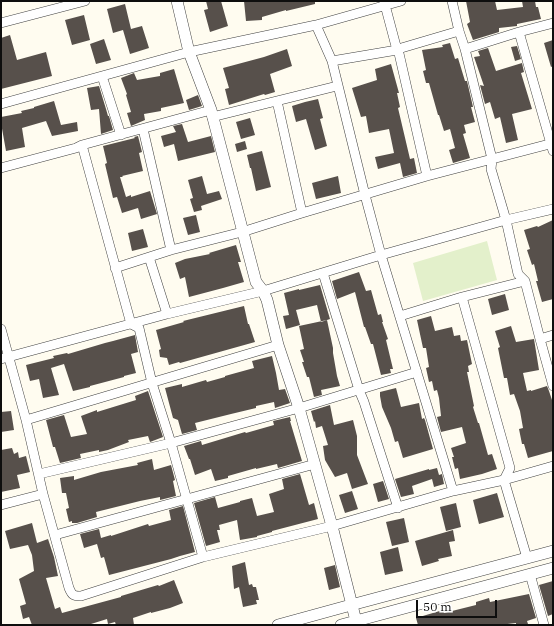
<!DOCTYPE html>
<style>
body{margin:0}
#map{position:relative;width:554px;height:626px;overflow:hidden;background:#fffcf0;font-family:"IBM Plex Serif",serif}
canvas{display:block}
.frame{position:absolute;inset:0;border:2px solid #0e0e0e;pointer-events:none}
.scale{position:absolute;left:416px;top:600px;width:81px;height:18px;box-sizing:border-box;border:2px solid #0e0e0e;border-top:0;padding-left:5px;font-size:12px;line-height:14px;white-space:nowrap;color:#0e0e0e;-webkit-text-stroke:3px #fff;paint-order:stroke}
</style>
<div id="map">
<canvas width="554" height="626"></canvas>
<div class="frame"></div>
<div class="scale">50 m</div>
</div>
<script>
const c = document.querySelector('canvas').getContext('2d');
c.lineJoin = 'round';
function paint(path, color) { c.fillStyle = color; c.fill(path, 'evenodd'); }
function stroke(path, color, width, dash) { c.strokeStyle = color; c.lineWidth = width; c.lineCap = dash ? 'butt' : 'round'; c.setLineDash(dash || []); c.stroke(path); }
const pitch = new Path2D(`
 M487 241 497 280 423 301 413 263Z`);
const building = new Path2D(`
 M206 1H221L228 26 210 32 204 10 208 9Z
 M244 1H315V4L286 11V10L262 17V20L246 21Z
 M466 1H495L497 10 523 7 522 1H535L536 7H538L541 19 517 24V26L499 28V32L473 40 467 24 470 22Z
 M125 4 131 29 142 26 149 48 130 54 123 30 113 33 107 9Z
 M84 15 90 40 72 45 65 20Z
 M10 35 17 60 46 52 52 76 1 89V38Z
 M104 39 111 60 96 64 90 44Z
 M553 40V66L551 67 544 43Z
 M450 43 455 59 458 58 465 81H467L473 107H471L475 122 464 125 466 133 463 134 470 158 453 163 449 150 455 148 450 129 444 131 439 115H438L429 83H426L423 71 426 70 422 50 443 47 442 45Z
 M517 46 521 59 515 61 511 47Z
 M488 48 496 71 522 63 524 72 521 73 532 109 512 114 518 140 506 143 500 117 495 119 490 102 485 104 480 85 484 86 474 57 480 56 478 51Z
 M287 49 292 66 270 74 275 92 265 95 264 94 229 105 225 89 229 88 223 68 264 57Z
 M391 64 399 93H397L400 107 398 108 410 159 414 158 417 173 403 177 400 163 378 169 375 157 394 153 389 129 369 133 366 116 361 117 352 88 377 80 375 69Z
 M174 69 184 103 161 108V111L144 114 145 120 131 126 127 113 131 112 126 95 127 94 121 78 134 73 137 80 160 76V73Z
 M99 86 106 109 108 116H109L113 130 101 134 99 109 91 110 87 88Z
 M198 95 202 106 189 110 186 100Z
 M318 99 323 118 320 119 327 146 315 150 306 119 296 122 292 106 305 102Z
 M54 101 61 125 77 122 78 131 52 136 46 121 22 128 25 147 6 151 1 123V117L22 113 21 111 34 108V107Z
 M250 118 255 135 241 139 236 122Z
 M182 124 188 142 211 136 215 152 178 161 174 144 164 147 161 136 176 132 173 126Z
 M138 136 142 152 139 153 143 171 122 176 123 177H120L126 197 131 195V197L150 191 157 214 141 219 138 208 122 213 117 197 113 198 105 164 107 163 103 146 135 138 134 137Z
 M245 141 247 149 237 152 235 144Z
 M262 151 271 187 256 191 251 168H250L247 155Z
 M202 176 207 194 219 191 222 199 201 206 202 210 194 212 190 199 193 198 188 180Z
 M338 176 341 193 316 199 312 183Z
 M196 215 200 232 188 235 183 218Z
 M553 220V299L542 302 536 281H538L534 264 532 265 527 250 530 249 524 230 537 226 538 227Z
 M143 229 148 247 132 251 128 233Z
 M236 245 241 262H238L244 282 223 288 189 297 185 277 180 279 175 263 185 259 210 254 209 253Z
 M359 272 366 291 371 290 378 315 381 314 383 322H382L388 339 386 340 393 369H390L391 373 381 375 373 344H371L365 327H364L355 292 337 299 332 281Z
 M320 285 330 319 321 322 317 305 296 310 300 325 286 329 283 316 289 315 284 293 299 289V290Z
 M505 294 509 310 492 315 488 299Z
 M244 306 248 324H249L255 342 180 363 179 362 169 365 167 358 160 357 159 350 161 349 156 330 184 322 183 321Z
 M431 316 435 331 452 327 454 336 460 335 461 341 467 340 472 364 468 366 469 372H467L474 406 473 407 478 423H479L488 455 492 454 497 469 482 474 460 479 458 468 455 469 452 457H454L451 448 466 443 462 427 441 432 437 417 441 416 439 398 437 390 434 391 432 381 429 382 426 368 429 367 426 348H423L417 320Z
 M327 320 333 348V353L337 376 340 386 321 390 322 395 314 397 309 377H307L302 362H304L300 350 304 349 299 326Z
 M511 326 516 342 534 339 539 370 523 373 527 391 531 390V391L547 386 549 391 553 403V451L528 458 524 444H522L519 429 523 428 520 411 514 394 510 395 507 378H504L498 348 500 347 495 331Z
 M135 335 138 352 131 354 136 373 124 376V377L90 386V387L73 391 64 364 51 368 59 395 43 398 39 379 30 381 26 365 54 358 53 356 67 353 68 354 105 343 113 341Z
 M272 356 276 373 279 390 285 389 290 403 275 408 274 402 256 406V408L231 414 195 423 197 430 182 434 178 420 173 418 165 388 182 384V387L206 380 207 382 225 377V376L254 368 252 361Z
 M396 388 401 407 419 403 422 419 424 418 425 420 433 449 403 458 398 441 395 442 391 428 382 407 380 396V392Z
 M148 391 163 437 150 442 148 436 128 440 129 442 108 450 99 452V450L80 454 81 458 60 463 55 447H53L46 420 64 415 71 437 87 434 81 416 97 410V412L136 400 135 396Z
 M330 405 334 425 353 420 357 436V455L368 484 352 489 347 473 335 477 325 460 323 446 328 445 322 426 316 428 315 421 314 422 311 411Z
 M11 411 14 430 1 432V412Z
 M290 417 291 421H290L302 461 278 468 277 464 256 469V468L228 476V478L215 481 211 469 195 475 190 459H189L184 446 201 441 202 445 245 432 246 433 274 425 273 421Z
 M12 448 14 454 18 452 19 458 26 456 30 472 17 475 20 488 1 492V450Z
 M152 459 154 470 171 465 175 480 173 481 176 496 160 500V497L140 501 96 512 97 517 77 523H72V521L69 522 66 509 69 508 66 493H62L60 478 74 476V480L101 472 138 465 137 463Z
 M437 468 439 475 442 474 444 484 434 487 432 479 412 486 414 494 401 497 395 479 429 469V470Z
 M300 474 309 505 314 503 318 519 272 531V532L257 536V537L240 540 237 520 219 525 220 530H217L220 542 206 546 194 503 215 497 218 508 240 502V501L252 498 257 516 274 512 269 494 284 489 282 479Z
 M383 481 389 499 378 502 373 484Z
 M352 491 358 509 345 513 339 495Z
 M497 493 504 517 479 524 473 500Z
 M456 503 461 527 446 531 440 507Z
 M183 506 195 552 180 556 171 559 109 575 104 557 101 558 97 544 84 548 80 534 99 529 101 538 111 535V536L148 524 149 526 171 520 169 510Z
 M404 518 409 542 392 546 386 522Z
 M32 523 37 543 48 539 54 557 58 576 46 578 55 609 60 607 62 613 121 597V596L158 585 159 586 174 580 183 603 170 608 151 613V612L133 618 134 625H116L115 622 108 624 107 619 91 624V625H32L29 617 23 619 20 606 26 604 19 579 34 571 32 555 28 545 10 549 5 531Z
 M453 530 455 541 449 542 452 556 438 559 439 561 422 566 415 541Z
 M398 547 403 571 385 575 380 552Z
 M245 562 249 585 252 584 253 587H256L259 600H256L257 604 243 607 239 587 234 589 232 566Z
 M335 565 340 587 329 590 324 568Z
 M553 581V614L548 616 539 585Z
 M529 594 536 618 527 621 528 624 522 625H516V623L499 625H418L416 618 443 610 444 613 476 605V602L489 598 490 602Z`);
const minor = new Path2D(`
 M384 1 397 50 398 49 427 176
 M452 1 459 31 465 49
 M1 23 85 1
 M553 23 519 32 465 49 492 159 491 169 506 220 518 274 525 281 540 339 553 386
 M316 25 332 61 365 195 381 255 453 491
 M519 32 553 151
 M398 49 459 31
 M332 61 397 50
 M102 76 121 135
 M277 101 302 213
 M1 104 189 52 316 25 401 1
 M212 117 337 86
 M143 129 171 250
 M82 145 131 324 139 328 152 383 171 443 203 557
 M1 168 76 148 82 145 211 110
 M149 257 167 314
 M115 268 171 250 242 232 302 213 427 176 553 143
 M323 273 359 390 364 402 398 508
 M462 297 510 468 504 480 527 558
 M400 316 462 297 525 281
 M1 329 26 420 43 494 69 588C72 595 73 596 81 596L203 557 332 526 453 491 504 480 553 466
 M540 339 553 335
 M1 359 167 314 263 291 381 255 506 220 553 209
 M26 420 278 345
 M39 474 171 443 299 408 417 372
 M1 505 43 494
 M55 535 315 464
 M530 574 544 625`);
const tertiary = new Path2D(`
 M177 1 189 52 211 110 256 282 263 291 267 300 278 345 299 408 332 526 357 625
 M278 625 351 605 553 551
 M341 625 553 568`);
paint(pitch, '#e3f0cb');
paint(building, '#57504b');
stroke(minor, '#414141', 10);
stroke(tertiary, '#414141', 12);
stroke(minor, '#fff', 9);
stroke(tertiary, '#fff', 11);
</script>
